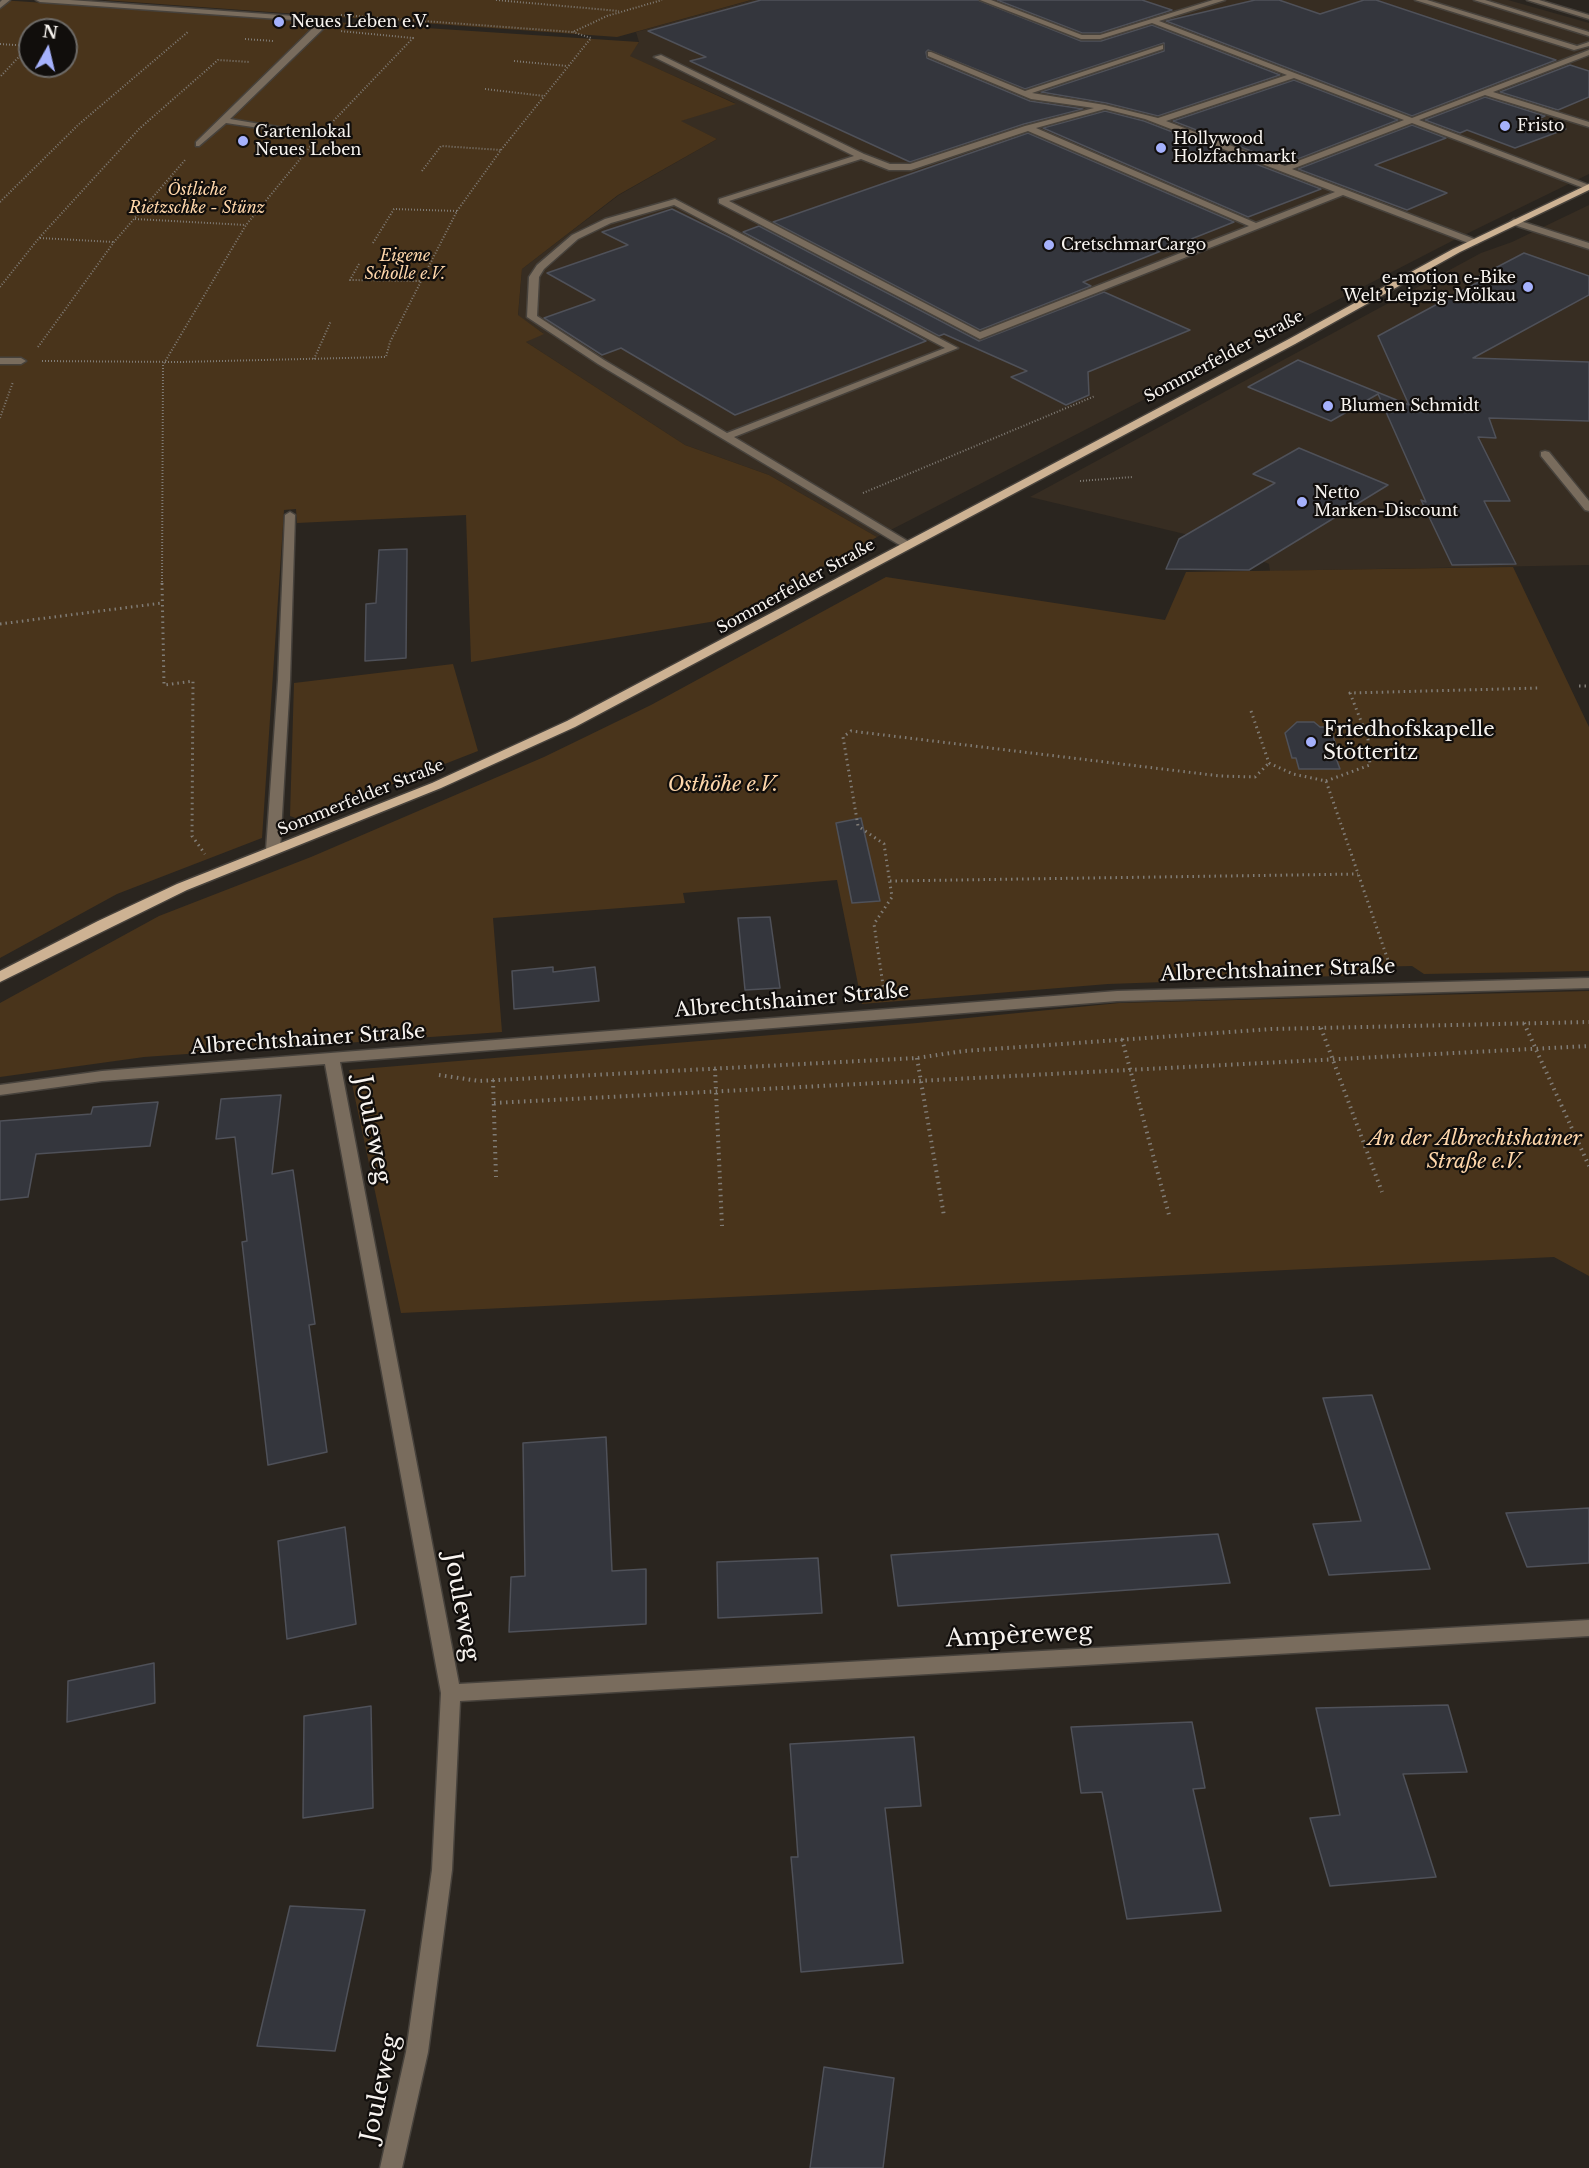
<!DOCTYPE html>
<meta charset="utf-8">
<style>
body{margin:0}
#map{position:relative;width:1589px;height:2168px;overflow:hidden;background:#2a251f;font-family:"Libre Baskerville",serif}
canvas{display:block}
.north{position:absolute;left:18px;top:18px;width:60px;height:60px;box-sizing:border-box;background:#110e0c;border:2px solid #6d6a67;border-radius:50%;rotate:8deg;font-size:16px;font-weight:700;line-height:24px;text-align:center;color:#f8f4f0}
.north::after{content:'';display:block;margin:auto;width:21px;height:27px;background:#a5b1fc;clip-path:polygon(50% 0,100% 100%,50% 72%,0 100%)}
</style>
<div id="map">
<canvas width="1589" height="2168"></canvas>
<div class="north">N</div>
</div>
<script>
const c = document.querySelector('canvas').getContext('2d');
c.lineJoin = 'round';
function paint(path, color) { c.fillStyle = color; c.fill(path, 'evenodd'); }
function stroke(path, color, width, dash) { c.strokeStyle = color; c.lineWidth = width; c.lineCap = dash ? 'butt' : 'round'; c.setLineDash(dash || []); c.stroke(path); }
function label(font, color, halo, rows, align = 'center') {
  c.font = font + ' "Libre Baskerville",serif'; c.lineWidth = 4.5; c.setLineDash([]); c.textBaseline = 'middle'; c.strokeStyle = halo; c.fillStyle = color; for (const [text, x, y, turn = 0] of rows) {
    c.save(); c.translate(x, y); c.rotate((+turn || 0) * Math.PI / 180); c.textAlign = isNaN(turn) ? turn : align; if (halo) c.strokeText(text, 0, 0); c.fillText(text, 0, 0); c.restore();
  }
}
const built = new Path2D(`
 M752 0H1508L1589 23V174L1452 241 877 537 769 475 685 445 526 342 543 333 518 316 522 269 619 195 717 139 680 121 735 103 629 56 639 42 636 32Z
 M1589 205V565L1270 571 1269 564 1214 541 1030 497 1481 253 1512 242Z`);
const green = new Path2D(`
 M0 0 639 42 630 56 736 104 681 121 717 139 618 195 522 269 518 315 544 334 526 342 685 445 769 475 877 537 728 619 471 662 466 515 297 523 296 509 284 510 262 838 117 894 0 958ZM30 30H66V66H30Z
 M103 0H751L617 37Z
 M1513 567 1589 727V971L1424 974 1412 966 1370 967 1365 975 1108 984 862 1004 837 880 683 893 685 903 493 918 502 1032 144 1057 0 1077V1003L159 916 311 857 544 757 651 705 886 577 1165 620 1186 572Z
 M453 664 478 751 301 820 290 816 294 683Z
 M1589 991V1276L1554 1257 401 1313 349 1070 917 1023 1119 1003Z`);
const building = new Path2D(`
 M761 0H978L1081 41H1101L1152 25 1280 75 1158 116 1106 103 1041 92 1164 51V43L1025 89 928 50 926 52 927 58 1030 101 1083 109 1024 124 910 162 690 61 706 57 648 31Z
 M997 0H1142L1172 10 1100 33H1082Z
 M1255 0H1279L1320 14 1364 0H1376L1556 60 1412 116 1166 21Z
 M1570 65 1589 71V97L1558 110 1500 92Z
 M1294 80 1398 120 1285 164 1173 121Z
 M1485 97 1545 116 1538 119 1566 129 1515 148 1467 130 1460 133 1425 120Z
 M1105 111 1144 121 1321 189 1248 217 1043 128Z
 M1412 125 1446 138 1375 165 1447 193 1407 210 1298 169Z
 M1028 133 1234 222 1083 282 1091 286 980 330 773 222Z
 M672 209 729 237 926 341 735 415 621 348 602 355 544 318 595 300 547 273 628 245 602 232Z
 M759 226 979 341 1104 292 1190 330 1088 372 1089 395 1066 405 1011 377 1027 371 944 334 939 336 743 232Z
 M1524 253 1589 276V295L1473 358 1589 362V421L1489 418 1496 438 1478 437 1510 501H1484L1516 564 1452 565 1421 500 1426 502 1378 394 1331 421 1248 387 1298 360 1409 405 1378 336 1484 279 1478 277Z
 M1299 448 1388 485 1249 570 1166 569 1179 539 1275 483 1253 474Z
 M407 549 406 658 365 661 366 604 376 603 379 550Z
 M1297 722H1314L1320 727H1330L1340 758H1336L1340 769H1299L1296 758H1292L1285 733Z
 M861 818 880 901 852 903 836 823Z
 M770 917 780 988 745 990 738 918Z
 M553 967V972L595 967 599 1001 514 1009 512 971Z
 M281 1095 272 1174 293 1170 315 1324 309 1325 327 1452 268 1465 242 1242 247 1241 235 1137 216 1139 221 1099Z
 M158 1102 150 1146 36 1154 28 1197 0 1200V1121L91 1114 93 1107Z
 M1372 1395 1430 1569 1329 1575 1313 1524 1361 1521 1323 1398Z
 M606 1437 612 1571 646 1569V1624L509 1632 511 1577 525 1576 523 1443Z
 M1589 1508V1563L1527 1567 1506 1513Z
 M345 1527 356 1624 287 1639 278 1541Z
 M1218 1534 1230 1583 898 1606 891 1555Z
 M818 1558 822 1613 718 1618 717 1562Z
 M154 1663 155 1703 67 1722 68 1681Z
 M1448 1705 1467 1772 1403 1774 1436 1877 1330 1886 1310 1818 1340 1815 1316 1708Z
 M371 1706 373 1808 303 1818 304 1716Z
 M1192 1722 1205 1788 1193 1789 1221 1911 1127 1919 1102 1792 1081 1793 1071 1727Z
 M914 1737 921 1806 885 1808 903 1963 801 1972 791 1857H798L790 1744Z
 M290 1906 365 1910 335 2051 257 2046Z
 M824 2067 894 2078 883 2168H810Z`);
const pathFar2 = new Path2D(`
 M496 0 619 11
 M341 15 573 32 607 16 662 0
 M245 39 273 41
 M0 44 29 46 0 77
 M514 61 567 66
 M485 89 544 96
 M319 136 413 38 340 31
 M422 171 441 146 501 150
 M0 202 78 125 189 31
 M135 219 246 225
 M40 238 113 242
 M373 243 394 209 457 211
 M359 264 350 280 420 281
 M0 287 39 238 139 129 218 60 250 62
 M38 347 114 242 185 160
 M314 359 331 321
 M42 361 180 362 386 357 390 342 457 211 501 150 591 38 573 32
 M0 418 13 382
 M1080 481 1133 477
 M863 493 1095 396
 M162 585 163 365 246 225 319 136 311 135`);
const pathFar1 = new Path2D(`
 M162 583 164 685 193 681 192 836 205 854
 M0 624 162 603
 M1579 686H1589
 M1251 711 1269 763 1293 774 1326 781 1390 966
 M1326 781 1370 765 1368 739 1350 693 1540 688
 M890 881 1358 874
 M884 992 874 924 892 897 884 844 858 826 843 737 851 731 1220 776 1255 777 1269 763`);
const path = new Path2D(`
 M1524 1023 1589 1166
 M1321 1028 1382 1192
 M1122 1039 1169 1215
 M917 1058 944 1216
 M715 1069 722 1226
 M439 1075 479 1081 917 1058 964 1051 1272 1029 1589 1022
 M493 1080 496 1177
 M494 1103 1589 1046`);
const minor = new Path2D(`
 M2 0H10L0 8V2Z
 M36 0H70L308 17 324 21 325 27 230 119 290 129H293V133L226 123 199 146H196V142L317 24 307 21 40 2Z
 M980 0H991L1082 35H1100L1213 0H1225L1159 21 1412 118 1589 50V55L1493 92 1589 122V127L1485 95 1419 120 1589 185V190L1412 123 1292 169 1477 240V244H1471L1343 195 980 339 719 203V199L854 156 654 57 661 55 864 154 890 164H910L1025 126 1094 108 1031 99 928 56V52H931L1025 91 1163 45V49L1032 93 1105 105 1158 118 1287 75 1152 23 1100 39H1081ZM1294 78 1404 120 1285 166 1166 121ZM1105 109 1145 119 1335 192 1256 223 1036 128ZM1028 131 1249 226 980 332 729 201 861 159 889 170H911Z
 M1415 0H1427L1577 46 1589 42V46L1574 50Z
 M1474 0H1485L1589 32V36Z
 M1527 0H1539L1589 15V19Z
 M675 199 958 348 734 437 911 543V547H903L598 364 527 317 529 277 537 265 572 235 605 219ZM674 205 945 348 727 433 604 360 537 316 539 277 544 269 578 239 611 223Z
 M1514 219 1589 243V249L1511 224 1510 222Z
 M0 358H21L26 361 21 364H0Z
 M1545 451 1549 452 1589 501V511L1585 510 1541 456V452Z
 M290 512 295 515 290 680 280 850 273 854 266 850 278 680 285 515Z
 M1589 978V988L1117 1001 340 1062 459 1684 1589 1620V1636L460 1701 452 1870 428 2052 402 2168H380L406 2052 432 1870 441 1693 325 1064 102 1081 0 1095V1085L102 1071 1117 991Z`);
const major = new Path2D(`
 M1589 184V190L1460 252 1295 344 575 727 441 788 187 890 0 982V971L98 921 177 884 432 783 567 721 1289 339 1453 249Z`);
const markers = [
 [279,22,6,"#a5b1fc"],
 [1505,126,6,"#a5b1fc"],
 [243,141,6,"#a5b1fc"],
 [1161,148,6,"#a5b1fc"],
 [1049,245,6,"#a5b1fc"],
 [1528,287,6,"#a5b1fc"],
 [1328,406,6,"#a5b1fc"],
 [1302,502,6,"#a5b1fc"],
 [1311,742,6,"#a5b1fc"]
];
const farPoinames = [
 ["Neues Leben e.V.",291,22],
 ["Fristo",1517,126],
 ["Gartenlokal",255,132],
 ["Neues Leben",255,150],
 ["Hollywood",1173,139],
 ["Holzfachmarkt",1173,157],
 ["CretschmarCargo",1061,245],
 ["e-motion e-Bike",1516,278,"right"],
 ["Welt Leipzig-Mölkau",1516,296,"right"],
 ["Blumen Schmidt",1340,406],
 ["Netto",1314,493],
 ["Marken-Discount",1314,511]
];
const farParknames = [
 ["Östliche",197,190],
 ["Rietzschke - Stünz",197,208],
 ["Eigene",405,256],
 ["Scholle e.V.",405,274]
];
const farStreetnames = [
 ["Sommerfelder Straße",1224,357,-28],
 ["Sommerfelder Straße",796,587,-29],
 ["Sommerfelder Straße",361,798,-22]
];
const poiNames = [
 ["Friedhofskapelle",1323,730],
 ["Stötteritz",1323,753]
];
const parkNames = [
 ["Osthöhe e.V.",723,785],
 ["An der Albrechtshainer",1475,1139],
 ["Straße e.V.",1475,1162]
];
const streetNames = [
 ["Albrechtshainer Straße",1278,971,-2],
 ["Albrechtshainer Straße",792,1001,-5],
 ["Albrechtshainer Straße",308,1040,-4]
];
const nearStreetnames = [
 ["Jouleweg",372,1130,79],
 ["Jouleweg",461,1607,80],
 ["Ampèreweg",1019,1636,-3],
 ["Jouleweg",381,2088,-78]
];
paint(built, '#372d22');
paint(green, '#49341b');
paint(building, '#34363d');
stroke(building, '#4f5159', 1.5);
stroke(minor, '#47423c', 3);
stroke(major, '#47423c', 3);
stroke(pathFar2, '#807c76', 2, [1, 2]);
stroke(pathFar1, '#807c76', 3, [1.5, 4]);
stroke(path, '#807c76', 4, [1.5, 4.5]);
paint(minor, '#796c5d');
paint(major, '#cdb293');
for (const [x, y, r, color] of markers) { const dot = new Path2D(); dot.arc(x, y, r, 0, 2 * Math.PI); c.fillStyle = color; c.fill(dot); stroke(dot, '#110e0c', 2); }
label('16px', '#f8f4f0', '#110e0c', farPoinames, 'left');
label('italic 16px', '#fed6aa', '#110e0c', farParknames);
label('16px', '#f8f4f0', '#110e0c', farStreetnames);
label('20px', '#f8f4f0', '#110e0c', poiNames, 'left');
label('italic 20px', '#fed6aa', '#110e0c', parkNames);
label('20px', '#f8f4f0', '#110e0c', streetNames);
label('24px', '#f8f4f0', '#110e0c', nearStreetnames);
</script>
